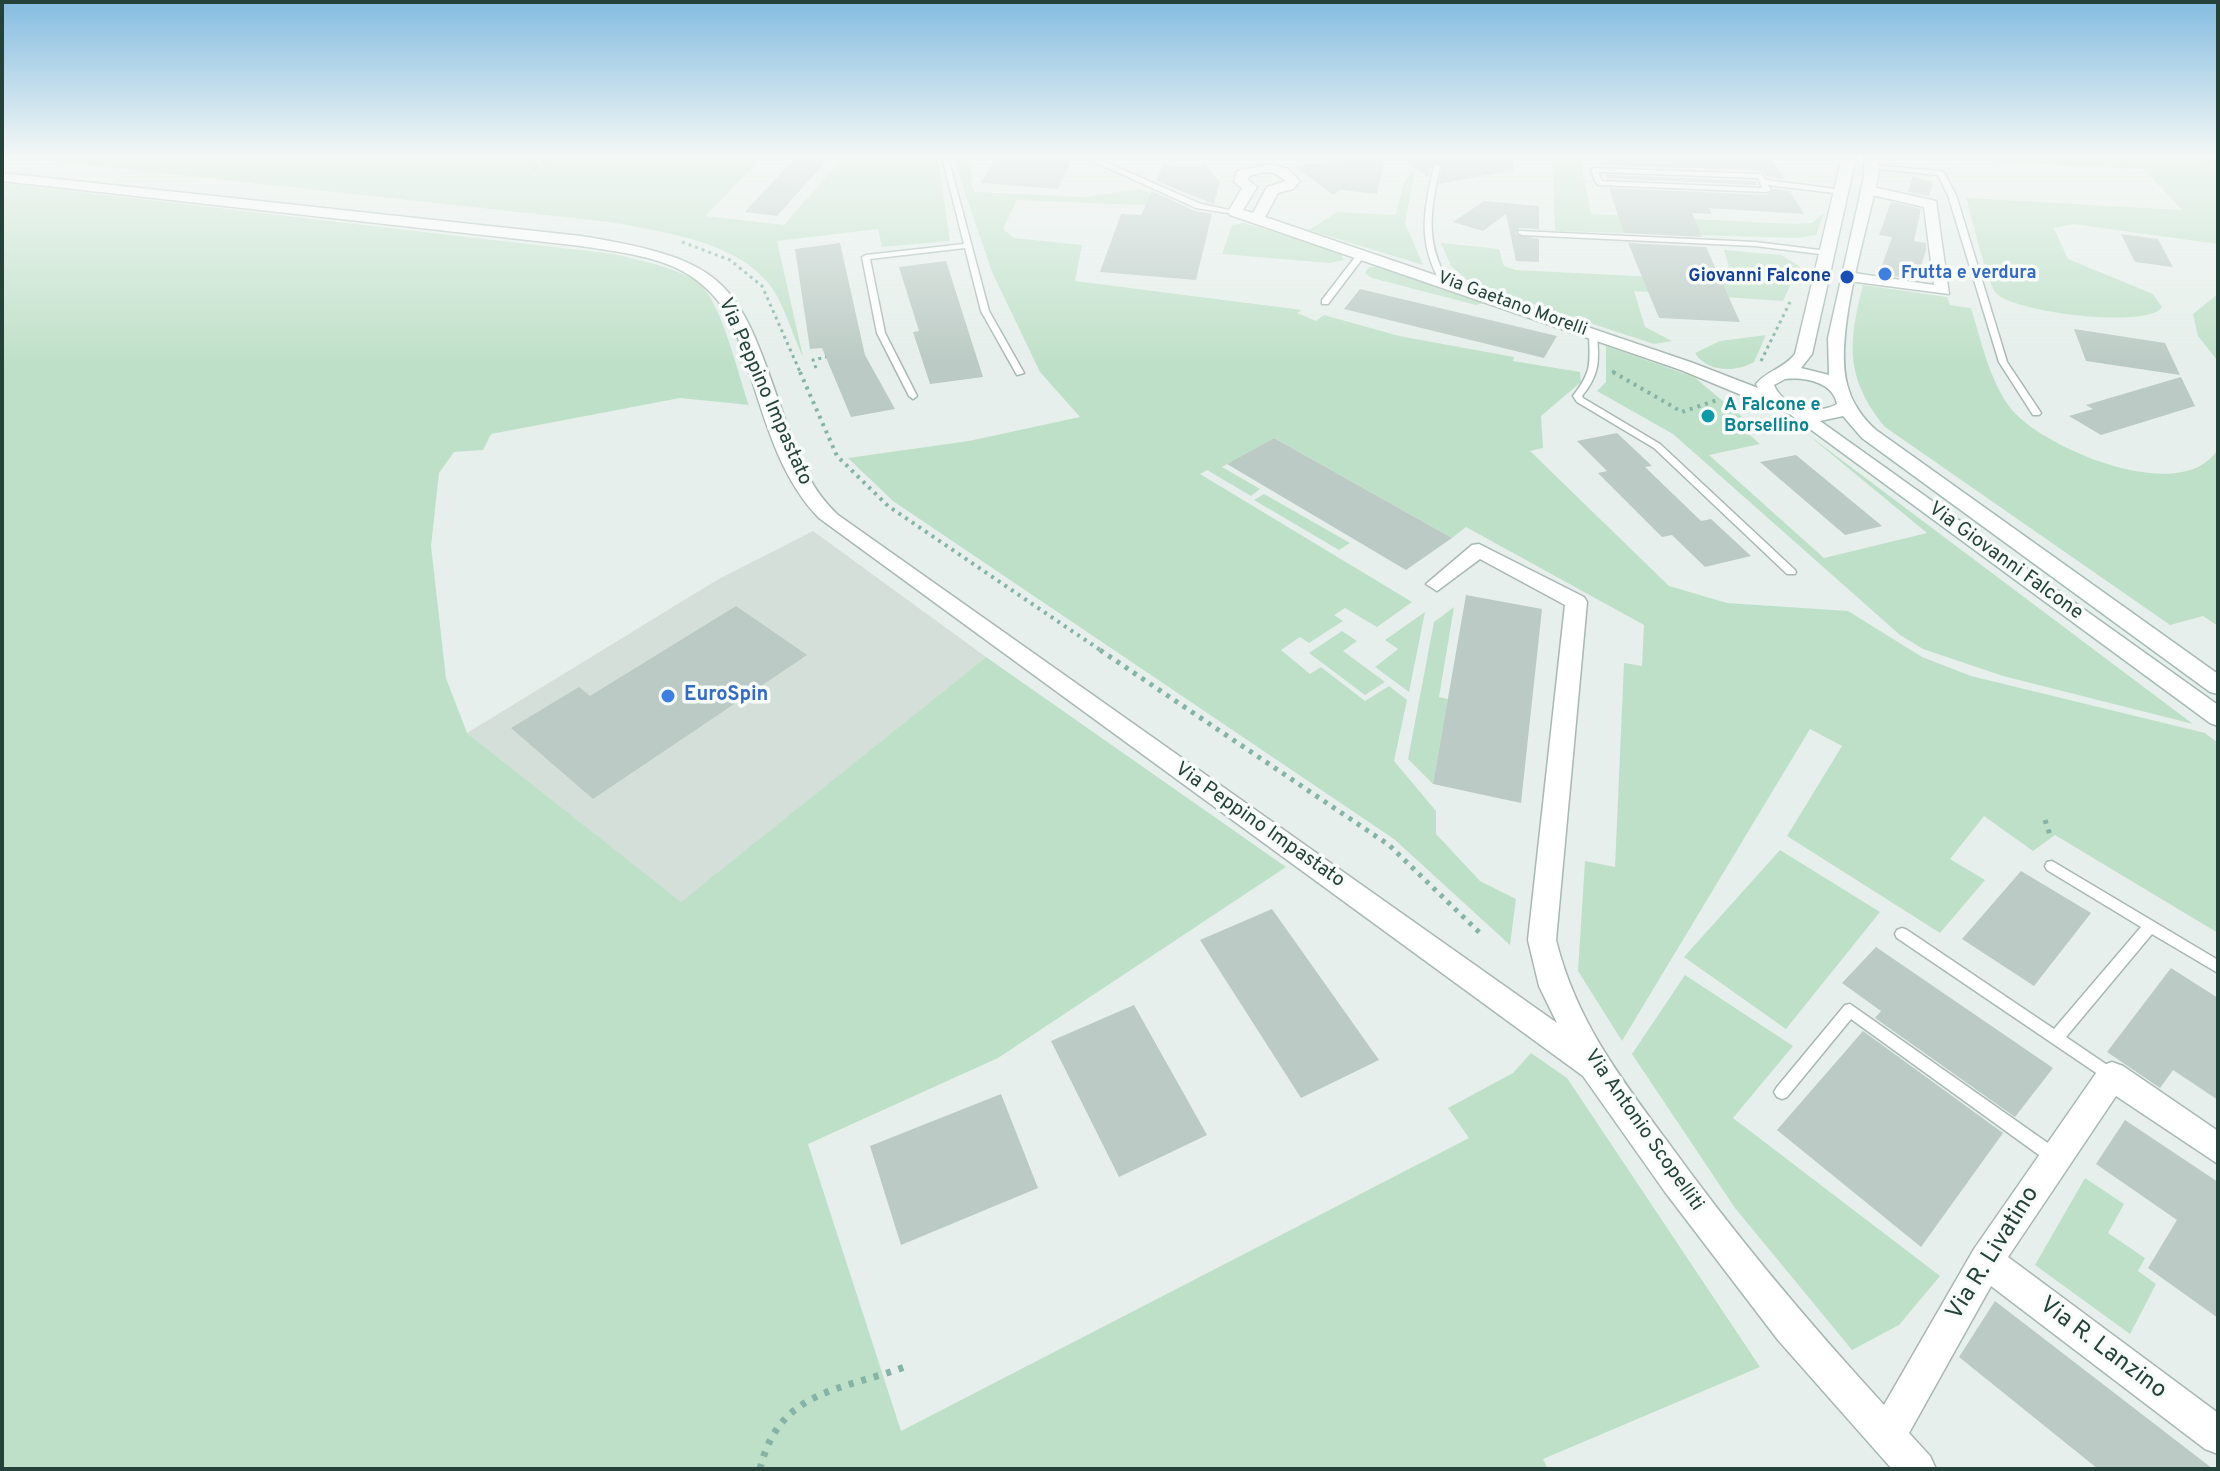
<!DOCTYPE html>
<style>
body{margin:0}
#map{position:relative;width:2220px;height:1471px;overflow:hidden;background:#e6efeb;font-family:Overpass,sans-serif}
canvas{display:block}
.frame{position:absolute;inset:0;border:4px solid #24423a;pointer-events:none}
</style>
<div id="map">
<canvas width="2220" height="1471"></canvas>
<div class="frame"></div>
</div>
<script>
const c = document.querySelector('canvas').getContext('2d');
c.lineJoin = 'round';
function paint(path, color) { c.fillStyle = color; c.fill(path, 'evenodd'); }
function stroke(path, color, width, dash) { c.strokeStyle = color; c.lineWidth = width; c.lineCap = dash ? 'butt' : 'round'; c.setLineDash(dash || []); c.stroke(path); }
function label(font, color, halo, rows, align = 'center') {
  c.font = font + ' Overpass,sans-serif'; c.lineWidth = 7; c.setLineDash([]); c.textBaseline = 'middle'; c.strokeStyle = halo; c.fillStyle = color; for (const [text, x, y, turn = 0] of rows) {
    c.save(); c.translate(x, y); c.rotate((+turn || 0) * Math.PI / 180); c.textAlign = isNaN(turn) ? turn : align; if (halo) c.strokeText(text, 0, 0); c.fillText(text, 0, 0); c.restore();
  }
}
const built = new Path2D(`
 M813 531 986 657 681 903 467 733 717 580Z`);
const green = new Path2D(`
 M14 157 761 159 705 216 784 225 843 157H938L950 241 882 247 878 229 777 241 803 357C792 334 784 303 769 284 734 240 660 232 610 222Z
 M953 157H972L971 183 975 192 1085 197 1140 189 1185 207 1017 200 1003 229 1014 238 1082 245 1075 281 1302 310 1297 313 1316 321 1324 315 1399 336 1514 357 1513 361 1580 372 1581 382 1541 416 1543 448 1530 451 1669 586 1727 603 1848 611 1922 657 1971 676 2205 733 2218 743V933L2055 835 2033 851 1984 816 1950 859 1985 880 1940 933 1787 836 1842 746 1810 729 1622 1041 1578 971 1585 861 1615 867 1624 663 1642 666 1644 625 1466 527 1452 538 1274 438 1222 467 1260 489 1251 496 1207 470 1200 474 1412 602 1377 627 1345 608 1334 615 1343 621 1309 643 1300 637 1281 650 1310 674 1321 667 1365 701 1389 686 1407 700 1394 761 1436 811V834L1480 881 1516 899 1510 945 1394 839 893 501 848 458 969 441 1080 417 1040 372 992 272Z
 M1552 157H1580L1591 214 1794 224 1812 223 1824 213 1816 235 1796 238 1555 231Z
 M1891 157H2218V244L2073 224 2054 228 2068 259 2153 294 2162 307C2149 329 2014 313 1996 293 1986 281 1972 217 1966 198L2182 210 2143 169Z
 M1415 170 1405 223 1423 265 1309 230 1337 212 1396 215 1404 182Z
 M2 183 614 254C641 261 672 266 696 281 721 297 738 375 749 405L680 398 491 434 483 450 454 452 439 473 431 546 446 678 467 733 681 902 986 657 1286 867 998 1058 808 1144 901 1431 1469 1138 1448 1108 1513 1073 1531 1053 1567 1078 1760 1367 1543 1459 1548 1469H2Z
 M1244 223 1340 252 1344 260 1330 263 1222 254 1232 225Z
 M1441 243 1499 249 1504 266 1516 270 1713 280 1731 274 1724 250 1781 255 1799 266 1783 301 1634 291 1645 327 1672 341 1654 344 1472 284 1451 266Z
 M1379 266 1487 302 1476 305 1372 278 1365 273 1369 267Z
 M1863 285 1947 297 1950 305 1971 308C1981 340 1990 383 2012 410 2047 450 2183 507 2218 449V626L2203 616 2170 625 1885 427C1845 378 1848 343 1863 285Z
 M2218 294V361L2198 336 2193 314Z
 M1766 335 1754 362C1735 373 1707 372 1695 353L1720 341Z
 M1606 346 1694 377 1753 426 1743 429 1760 444 1709 455 1824 558 1927 533 1807 434 2193 724 2003 676 1923 649 1900 635 1673 434 1597 391 1606 382Z
 M1264 494 1350 543 1339 550 1254 500Z
 M1454 607 1439 697 1448 699 1433 784 1408 759 1434 622Z
 M1425 612 1409 692 1375 667 1398 649 1385 640Z
 M1342 631 1357 641 1343 651 1385 682 1365 695 1309 653Z
 M1780 850 1880 912 1786 1029 1684 957Z
 M1685 975 1793 1046 1733 1118 1940 1276 1899 1325 1852 1350 1735 1208 1632 1054Z
 M2085 1178 2124 1204 2108 1233 2145 1258 2138 1271 2156 1284 2130 1334 2035 1265Z`);
const building = new Path2D(`
 M796 157H830L777 216 745 212Z
 M996 157H1021L1071 161 1058 189 981 183Z
 M1368 157H1385L1377 194 1341 190 1333 195 1294 166Z
 M1401 157H1513L1514 170 1439 184 1442 164H1432L1428 177Z
 M1598 157H1771L1784 179 1768 177 1761 171 1601 165Z
 M1204 164 1220 181 1214 204 1156 181 1163 165 1197 167Z
 M1605 175 1756 181 1757 185 1606 178Z
 M1913 176 1933 182 1929 196 1908 192Z
 M1609 188 1767 195 1774 189 1790 191 1804 214 1709 208 1712 214 1692 213 1702 237 1624 233Z
 M1152 191 1195 211 1212 214 1196 280 1100 272 1121 214 1141 215Z
 M1484 201 1539 206V229L1519 228 1515 234 1539 239V262L1516 261 1506 214 1483 231 1453 222Z
 M1891 202 1921 209 1914 241 1926 243V250L1917 279 1879 274 1892 237 1879 235Z
 M2121 234 2158 239 2173 267 2135 262Z
 M840 243 865 355 895 409 851 417 822 348 810 349 795 249Z
 M1628 243 1706 247 1740 322 1659 318Z
 M946 261 983 377 930 384 913 332 919 331 899 267Z
 M1360 289 1557 336 1544 358 1344 309Z
 M2074 329 2165 343 2180 375 2086 361Z
 M2181 377 2195 406 2101 435 2069 416 2093 409 2086 405Z
 M1617 433 1652 466 1645 467 1701 521 1711 519 1751 556 1705 567 1672 535 1662 537 1598 473 1607 471 1577 441Z
 M1274 438 1452 538 1406 570 1227 464Z
 M1796 455 1882 526 1845 535 1760 462Z
 M1466 595 1542 609 1521 803 1433 784Z
 M736 606 807 655 593 799 511 728 579 687 590 696Z
 M2021 871 2091 913 2034 986 1962 939Z
 M1272 909 1379 1060 1301 1098 1200 940Z
 M1876 947 2053 1068 2015 1117 1875 1018 1881 1011 1842 983Z
 M2171 968 2218 998V1100L2173 1070 2160 1088 2107 1052Z
 M1134 1005 1207 1135 1119 1177 1051 1041Z
 M1863 1031 2003 1133 1921 1247 1777 1130Z
 M1001 1094 1038 1188 901 1245 870 1146Z
 M2125 1120 2218 1182V1318L2148 1268 2177 1220 2096 1164Z
 M1995 1301 2213 1469H2098L1959 1357Z`);
const pathFar3 = new Path2D(`
 M2201 157 2218 163
 M537 169 533 168 549 157
 M682 242 730 260 762 286 801 374
 M1761 361 1790 302
 M816 368 813 360 826 357
 M1612 371 1617 374`);
const pathFar2 = new Path2D(`
 M800 372 837 456 888 506 1103 652
 M1613 372 1682 412 1717 400`);
const pathFar1 = new Path2D(`
 M1100 650 1389 845 1482 935
 M2045 820 2051 838`);
const path = new Path2D(`
 M760 1469C779 1388 843 1391 910 1365`);
const lane = new Path2D(`
 M942 157H948L989 311 1024 373 1017 375 981 311 965 248 870 259 885 333 917 396 913 399 909 396 877 333 862 257 866 255 964 244Z
 M1084 157H1094L1201 204 1239 212 1235 214 1196 208Z
 M1437 164 1440 166C1431 209 1424 241 1448 281L1444 283H1441C1417 242 1424 210 1434 166Z
 M1871 165 1941 171 1944 173 1956 195 2007 362 2041 413 2039 415H2033L1999 362 1948 195 1938 175 1869 168V166Z
 M1594 168 1761 174 1766 180 1843 190 1847 192 1843 194 1768 185 1771 190 1767 192 1599 185 1596 183 1591 170ZM1598 172 1758 178 1762 188 1602 181Z
 M1519 231 1755 242 1828 251 1832 253 1828 255 1755 246 1522 235 1518 233Z
 M1359 252 1366 254 1328 304H1322V300Z
 M1593 331 1597 334C1599 361 1600 374 1582 396L1583 398 1660 444 1795 570 1796 572 1795 574H1787L1654 448 1577 402 1573 396C1592 371 1590 365 1589 334Z
 M2052 861 2218 960V973L2152 934 2066 1037 2116 1071 2119 1076 2116 1081 2111 1083 1897 938 1895 934 1897 930 1902 928 1907 930 2054 1029 2141 927 2047 870 2045 866 2047 862Z
 M1850 1004 2062 1153 2064 1158 2062 1163 2056 1166 2050 1163 1851 1019 1787 1097 1782 1099 1777 1097 1774 1092 1777 1087 1845 1005Z`);
const street = new Path2D(`
 M1270 164 1288 169 1300 181 1293 189 1278 193 1265 217 1693 363 1763 390 1788 404 1779 409 1773 408 1681 370 1230 215 1228 212 1242 188 1234 182 1237 171ZM1263 172 1274 173 1286 181 1267 187 1253 213 1243 210 1257 187 1248 180 1249 176Z
 M2 173 581 236C735 261 738 284 787 425 799 459 811 490 838 515L1557 1023 1539 986 1528 940 1565 605 1480 559 1437 591 1426 584 1472 545 1479 544 1584 597 1587 602 1556 940C1576 1020 1619 1076 1667 1141 1734 1234 1807 1321 1884 1405L1974 1249 2101 1066 2112 1062 2123 1066 2218 1131V1164L2116 1096 2008 1257 2218 1413V1454L2205 1449 1991 1286 1909 1433 1930 1456 1936 1469H1892L1778 1340 1665 1192 1583 1076 819 518C768 466 758 383 730 318 695 259 644 256 581 246L2 181Z
 M1868 186 1936 201 1949 294 1841 280V274L1847 272 1934 285 1924 207 1863 193 1861 190Z`);
const secondary = new Path2D(`
 M1842 157H1856L1812 354 1801 368 1829 375 1828 338 1864 177V157H1878V177C1867 231 1834 333 1847 384 1851 401 1862 418 1876 430L2218 674V694L2210 692 1862 438 1843 416 1820 421 2218 705V726L2210 723 1791 415 1764 401 1756 384C1768 370 1783 369 1795 354ZM1785 379C1805 377 1833 382 1837 404 1818 416 1783 407 1774 385Z`);
const markers = [
 [1885,274,8,"#3f7fe0"],
 [1847,277,8,"#1a4fb4"],
 [1708,416,8,"#0f9aa8"],
 [668,696,8,"#3f7fe0"]
];
const farShopnames = [
 ["Frutta e verdura",1901,274]
];
const farTransitnames = [
 ["Giovanni Falcone",1831,277]
];
const farStreetnames = [
 ["Via Gaetano Morelli",1512,305,20]
];
const farCulturenames = [
 ["A Falcone e",1724,406],
 ["Borsellino",1724,427]
];
const streetNames = [
 ["Via Peppino Impastato",764,392,66],
 ["Via Giovanni Falcone",2005,562,36],
 ["Via Peppino Impastato",1259,826,35],
 ["Via Antonio Scopelliti",1643,1131,55]
];
const shopNames = [
 ["EuroSpin",684,696]
];
const nearStreetnames = [
 ["Via R. Livatino",1994,1254,-58],
 ["Via R. Lanzino",2102,1349,37]
];
paint(built, '#d4dfda');
paint(green, '#bfe0c8');
paint(building, '#bbcac4');
stroke(lane, '#a8b8b2', 3);
stroke(street, '#a8b8b2', 3);
stroke(secondary, '#a4bbb3', 3);
stroke(pathFar3, '#86b3a5', 3, [3, 4]);
stroke(pathFar2, '#86b3a5', 4, [3, 5]);
stroke(pathFar1, '#86b3a5', 5, [4, 6]);
stroke(path, '#86b3a5', 7, [5, 8]);
paint(lane, '#fff');
paint(street, '#fff');
paint(secondary, '#fff');
const sky = c.createLinearGradient(0, 0, 0, 363);
sky.addColorStop(0, '#84bce0');
sky.addColorStop(0.43, '#f4f8f6');
sky.addColorStop(1, '#f4f8f600');
c.fillStyle = sky;
c.fillRect(0, 0, 2220, 363);
for (const [x, y, r, color] of markers) { const dot = new Path2D(); dot.arc(x, y, r, 0, 2 * Math.PI); c.fillStyle = color; c.fill(dot); stroke(dot, '#f7fbf9', 3); }
label('bold 18px', '#366cbe', '#f7fbf9', farShopnames, 'left');
label('bold 18px', '#164399', '#f7fbf9', farTransitnames, 'right');
label('18px', '#24423a', '#f7fbf9', farStreetnames);
label('bold 18px', '#0d838f', '#f7fbf9', farCulturenames, 'left');
label('20px', '#24423a', '#f7fbf9', streetNames);
label('bold 20px', '#366cbe', '#f7fbf9', shopNames, 'left');
label('24px', '#24423a', '#f7fbf9', nearStreetnames);
</script>
